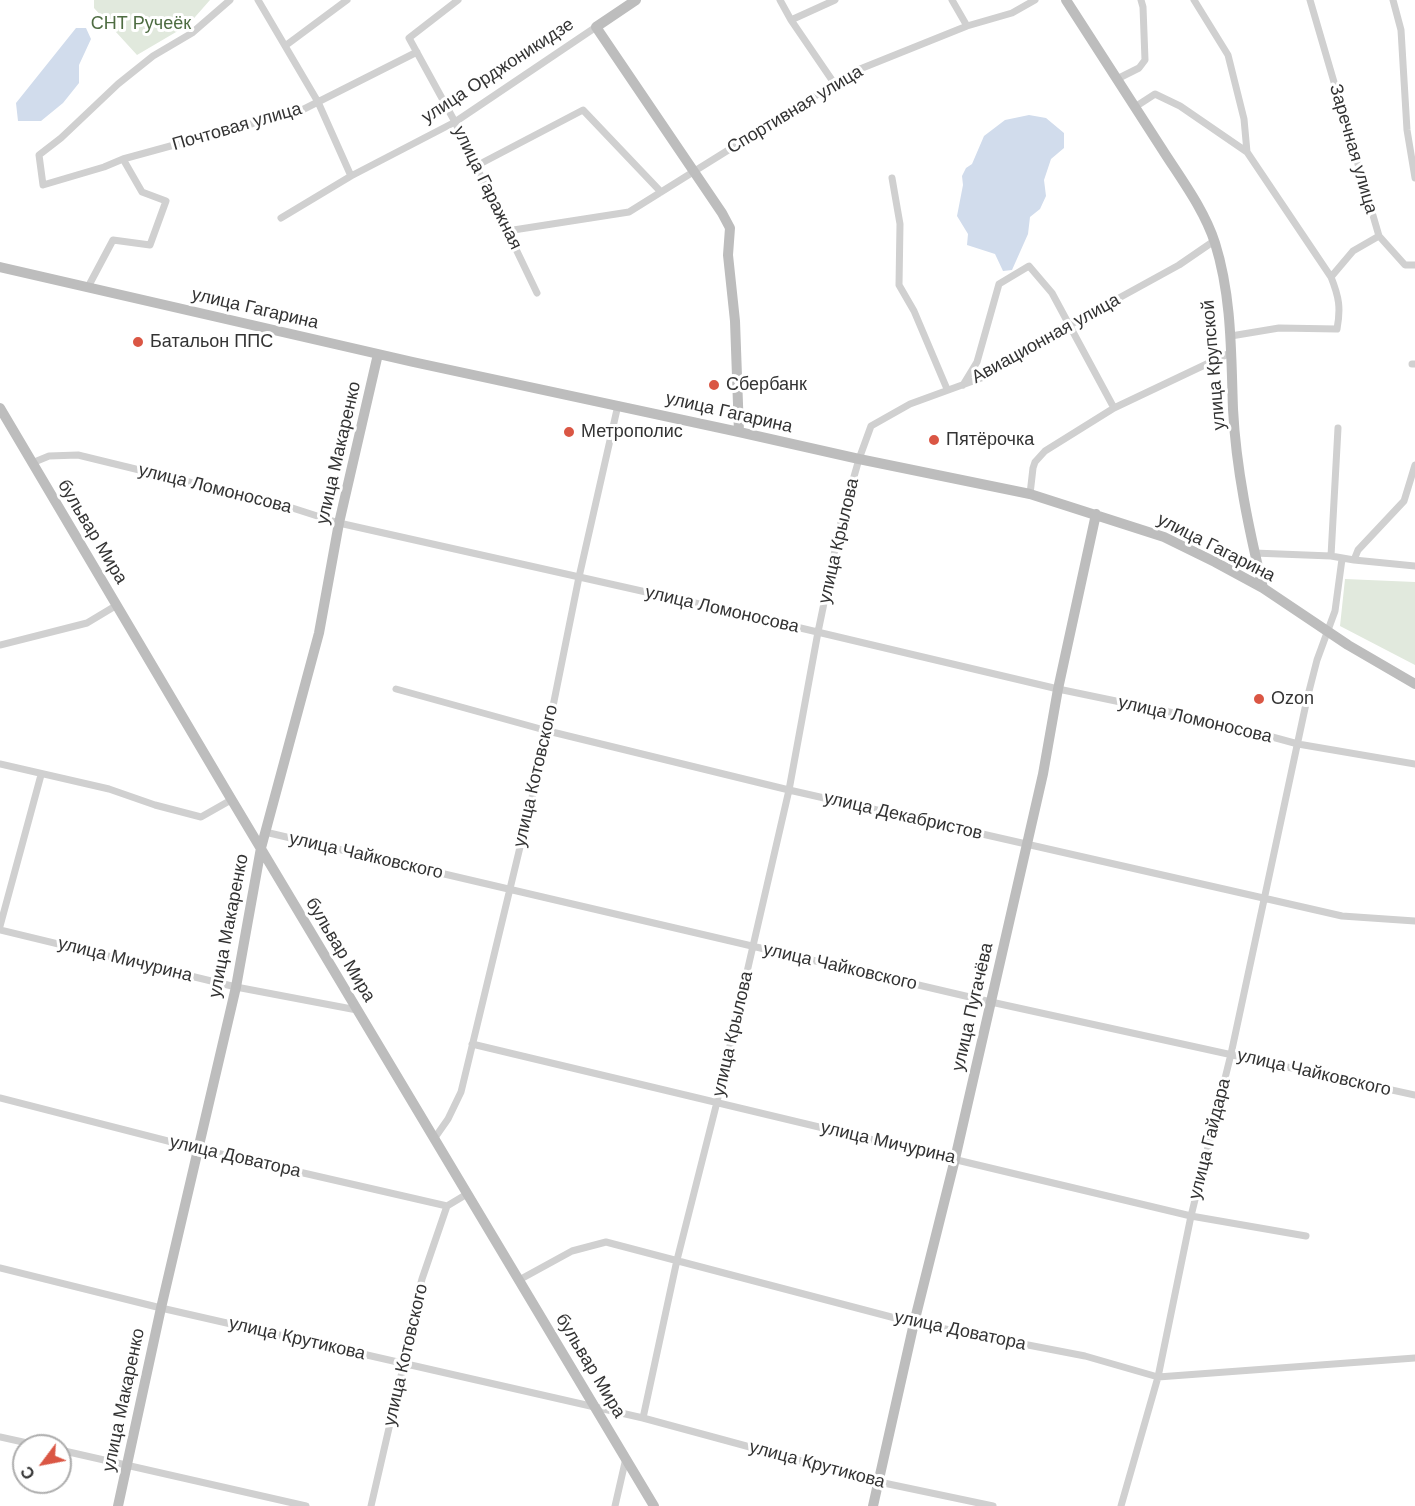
<!DOCTYPE html>
<meta charset="utf-8">
<style>
body{margin:0}
#map{position:relative;width:1415px;height:1506px;overflow:hidden;background:#fff;font-family:Helvetica,sans-serif}
canvas{display:block}
.north{position:absolute;left:12px;top:1434px;width:60px;height:60px;box-sizing:border-box;background:#fff;border:2px solid #adadad;border-radius:50%;rotate:238deg;font-size:16px;font-weight:700;line-height:24px;text-align:center;color:#333}
.north::after{content:'';display:block;margin:auto;width:21px;height:27px;background:#da5644;clip-path:polygon(50% 0,100% 100%,50% 72%,0 100%)}
</style>
<div id="map">
<canvas width="1415" height="1506"></canvas>
<div class="north">С</div>
</div>
<script>
const c = document.querySelector('canvas').getContext('2d');
c.lineJoin = 'round';
function paint(path, color) { c.fillStyle = color; c.fill(path, 'evenodd'); }
function stroke(path, color, width, dash) { c.strokeStyle = color; c.lineWidth = width; c.lineCap = dash ? 'butt' : 'round'; c.setLineDash(dash || []); c.stroke(path); }
function label(font, color, halo, rows, align = 'center') {
  c.font = font + ' Helvetica,sans-serif'; c.lineWidth = 6; c.setLineDash([]); c.textBaseline = 'middle'; c.strokeStyle = halo; c.fillStyle = color; for (const [text, x, y, turn = 0] of rows) {
    c.save(); c.translate(x, y); c.rotate((+turn || 0) * Math.PI / 180); c.textAlign = isNaN(turn) ? turn : align; if (halo) c.strokeText(text, 0, 0); c.fillText(text, 0, 0); c.restore();
  }
}
const green = new Path2D(`
 M94 0H210L188 25 137 55 94 8Z
 M1345 579 1415 582V665L1340 626Z`);
const water = new Path2D(`
 M76 28H86L91 39 79 65V83L63 103 41 121H18L16 103Z
 M1029 115 1046 118 1064 133V148L1051 159 1044 180 1046 196 1040 209 1030 217 1028 234 1012 270 1003 271 995 254 967 245 968 234 957 216 963 185 962 176 966 168 972 164 984 136 1005 120Z`);
const street = new Path2D(`
 M230 0 192 33 153 56 118 84 61 138 39 155 43 185 104 167 123 159 302 110 417 52
 M258 0 318 102 351 176
 M458 0 409 38 455 122 537 293
 M780 0 791 20 834 83
 M952 0 967 26
 M1194 0 1228 55 1244 119 1247 152 1331 277C1339 297 1341 308 1337 329L1279 328 1231 336
 M1310 0 1379 236 1353 251 1331 277
 M1393 0 1401 30 1407 130 1415 178
 M791 20 835 0
 M285 46 347 0
 M1117 79 1139 68 1145 60 1143 7 1141 0
 M1135 107 1155 94 1180 106 1247 152
 M476 166 583 110 661 192
 M892 178 900 224 899 285 914 311 947 389
 M281 218 351 176 455 122 596 27
 M507 231 629 212 855 71 967 26 1012 13 1035 0
 M1379 236 1405 265H1415
 M88 287 113 240 150 245 166 201 142 192 123 159
 M1412 364H1415
 M963 385 977 362 999 284 1029 266 1052 293 1114 408
 M32 463 49 456 78 455 283 505 339 523 695 603 1058 689 1217 722 1298 744 1415 764
 M1030 494 1033 468 1035 462 1045 451 1114 408 1232 352
 M1254 553 1331 556 1354 560 1415 566
 M1331 556 1338 428
 M1354 560 1358 550 1404 501 1415 465
 M0 645 87 623 117 605
 M396 689 548 731 789 790 1237 892 1342 916 1415 921
 M0 764 109 789 155 805 201 817 231 800
 M265 832 991 1002 1415 1095
 M0 926 41 775
 M0 930 236 987 357 1010
 M472 1044 1191 1216 1306 1236
 M0 1098 199 1149 447 1206 467 1194
 M434 1139 448 1119 461 1092 548 731 579 577 618 405
 M0 1268 161 1308 643 1418 677 1260 717 1102 789 790 818 632 840 526 859 459 871 426 910 404 984 377 1068 326 1179 265 1214 241
 M519 1280 572 1251 606 1242 914 1323 1085 1356 1158 1377 1415 1358
 M643 1418 879 1482 993 1506
 M0 1437 41 1446
 M60 1450 306 1506
 M371 1506 404 1363 407 1337 422 1279 447 1206
 M615 1506 626 1458
 M1121 1506 1158 1377 1191 1216 1231 1054 1307 699 1317 660 1335 611 1342 559`);
const secondary = new Path2D(`
 M636 0 596 27 722 213 730 228 728 255 735 321 739 432
 M1066 0C1098 49 1130 99 1162 149 1181 179 1204 209 1215 243 1232 297 1231 354 1233 409 1236 469 1249 530 1263 588
 M0 267 413 362 739 432 859 459 1030 494 1164 537 1215 562 1263 588 1348 645 1415 684
 M0 408 230 797 654 1506
 M118 1506 161 1308 236 987 261 848 319 633 339 523 378 354
 M873 1506 914 1323 955 1159 1043 774 1058 689 1096 514`);
const markers = [
 [138,342,6,"#da5644"],
 [714,385,6,"#da5644"],
 [569,432,6,"#da5644"],
 [934,440,6,"#da5644"],
 [1259,699,6,"#da5644"]
];
const parkNames = [
 ["СНТ Ручеёк",141,24]
];
const streetNames = [
 ["улица Орджоникидзе",498,71,-33],
 ["Спортивная улица",795,110,-31],
 ["Почтовая улица",237,127,-16],
 ["Заречная улица",1353,149,74],
 ["улица Гаражная",487,188,64],
 ["улица Гагарина",255,309,13],
 ["Авиационная улица",1046,339,-29],
 ["улица Крупской",1214,365,-95],
 ["улица Гагарина",729,413,13],
 ["улица Макаренко",339,453,-77],
 ["улица Ломоносова",215,489,14],
 ["бульвар Мира",92,532,59],
 ["улица Крылова",839,541,-77],
 ["улица Гагарина",1216,548,27],
 ["улица Ломоносова",722,610,13],
 ["улица Ломоносова",1195,720,13],
 ["улица Котовского",536,776,-77],
 ["улица Декабристов",903,816,13],
 ["улица Чайковского",366,856,13],
 ["улица Макаренко",229,926,-79],
 ["бульвар Мира",340,950,59],
 ["улица Мичурина",125,960,14],
 ["улица Чайковского",840,967,13],
 ["улица Пугачёва",973,1007,-77],
 ["улица Крылова",733,1034,-77],
 ["улица Чайковского",1314,1073,13],
 ["улица Гайдара",1210,1139,-76],
 ["улица Мичурина",888,1143,13],
 ["улица Доватора",235,1157,13],
 ["улица Доватора",960,1331,12],
 ["улица Крутикова",297,1339,13],
 ["улица Котовского",406,1355,-77],
 ["бульвар Мира",590,1366,59],
 ["улица Макаренко",124,1400,-78],
 ["улица Крутикова",817,1465,15]
];
const poiNames = [
 ["Батальон ППС",150,342],
 ["Сбербанк",726,385],
 ["Метрополис",581,432],
 ["Пятёрочка",946,440],
 ["Ozon",1271,699]
];
paint(green, '#e1e9dd');
paint(water, '#d1dcec');
stroke(street, '#d0d0d0', 7);
stroke(secondary, '#bdbdbd', 10);
for (const [x, y, r, color] of markers) { const dot = new Path2D(); dot.arc(x, y, r, 0, 2 * Math.PI); c.fillStyle = color; c.fill(dot); stroke(dot, '#fff', 2); }
label('18px', '#4e6c42', '#fff', parkNames);
label('18px', '#333', '#fff', streetNames);
label('18px', '#333', '#fff', poiNames, 'left');
</script>
